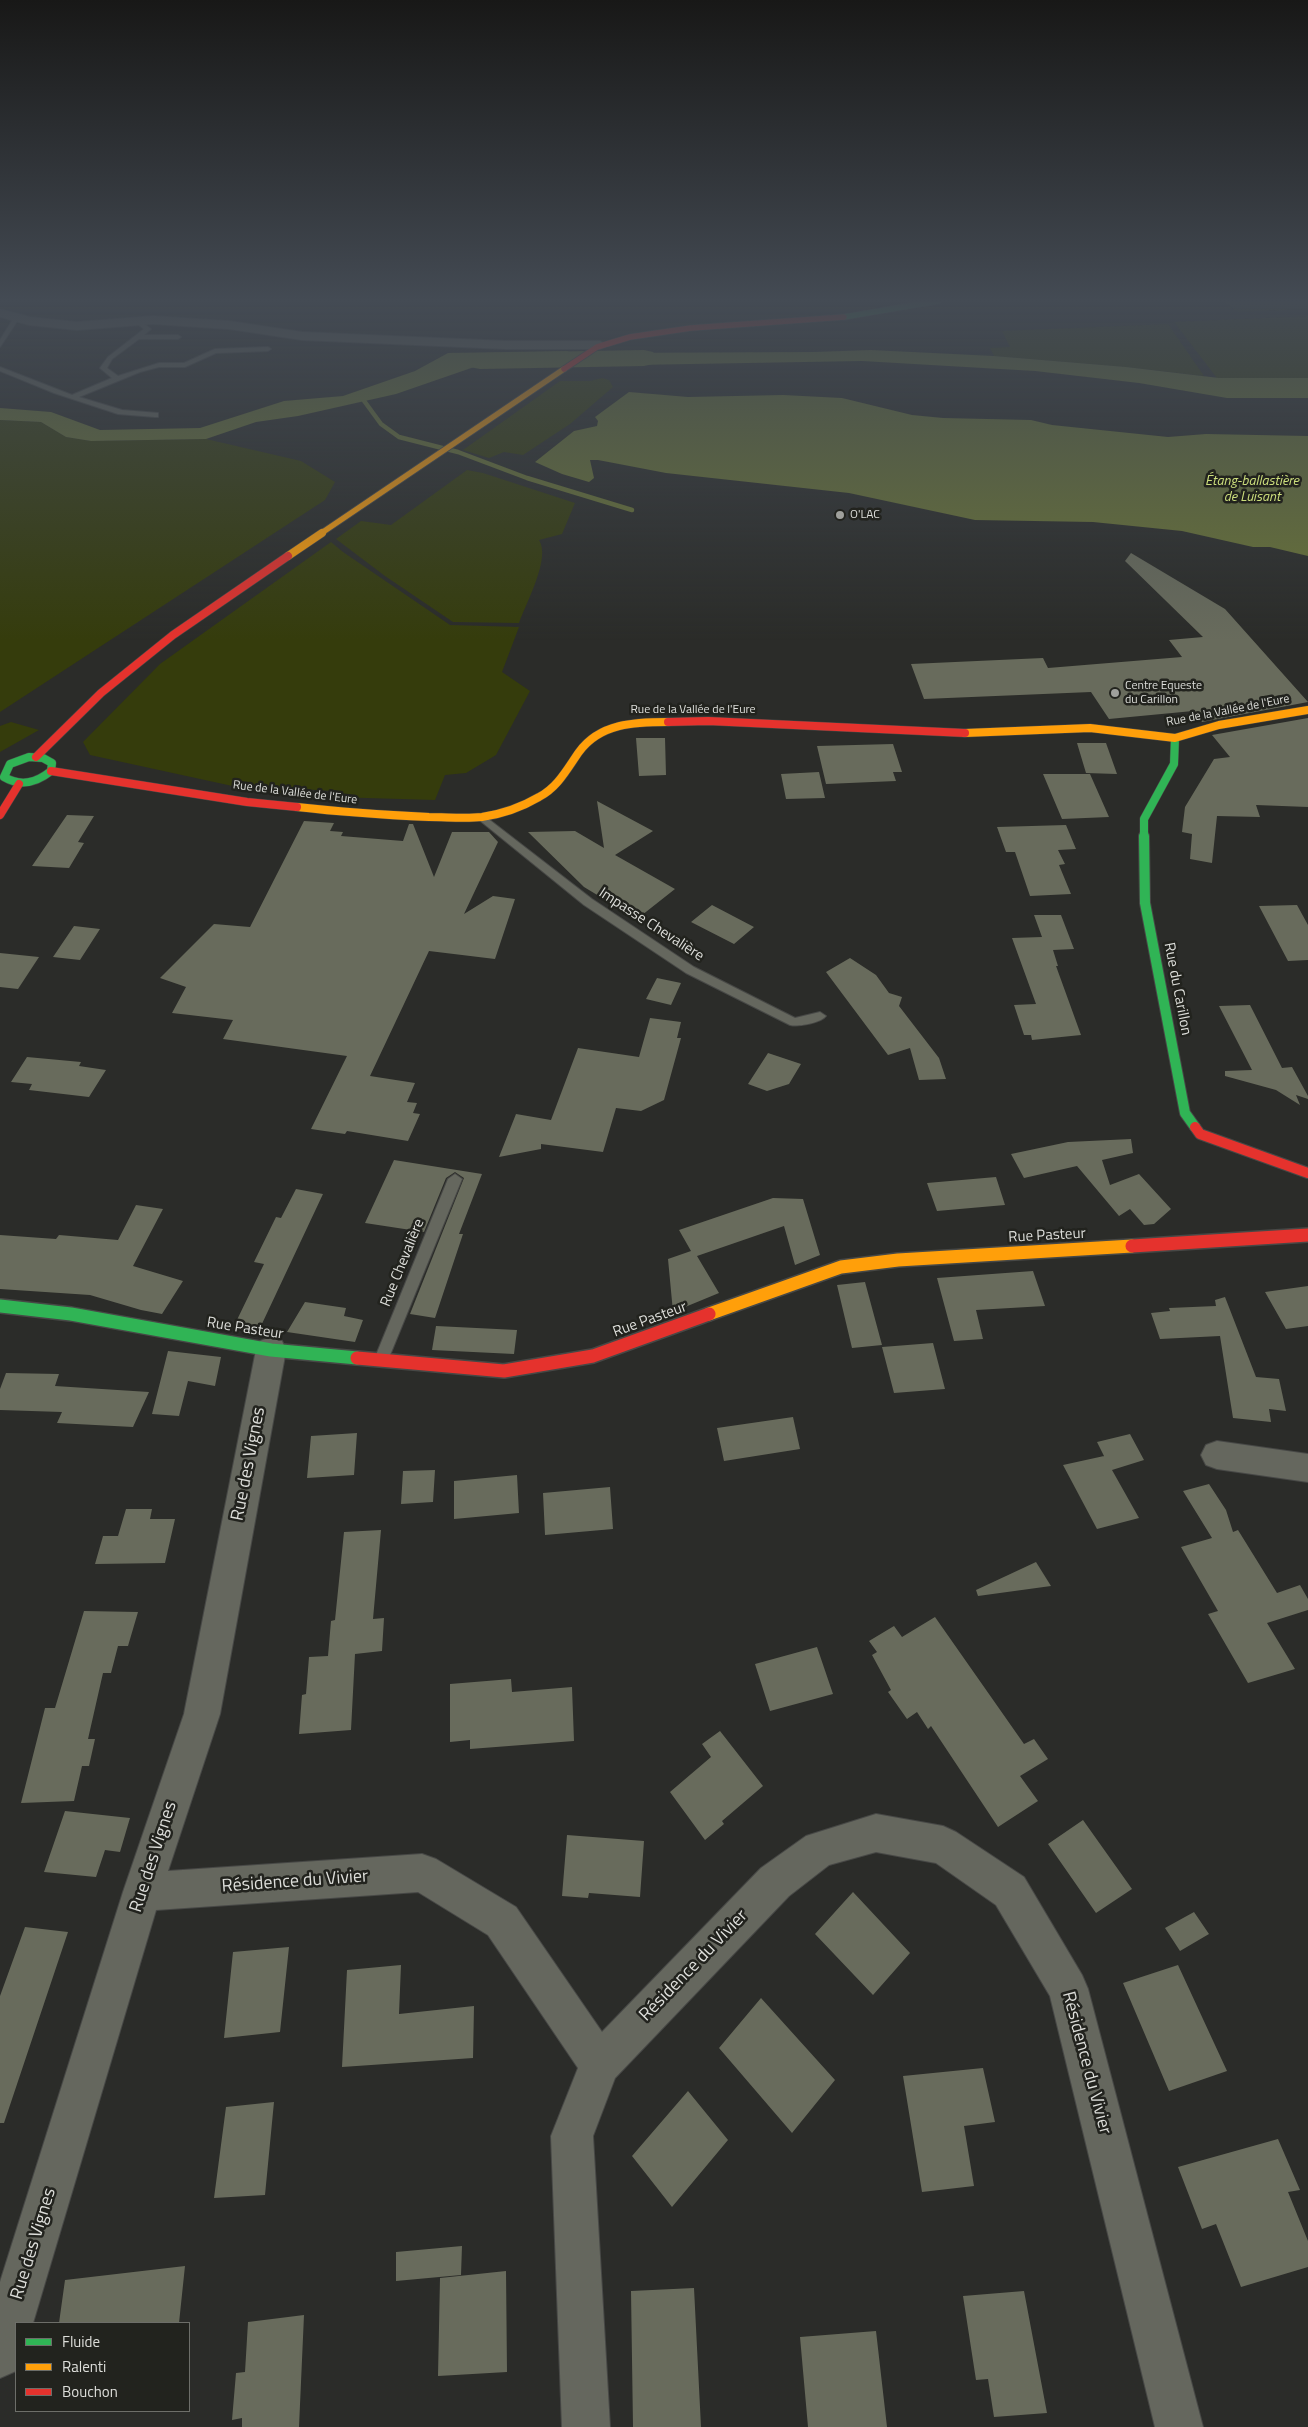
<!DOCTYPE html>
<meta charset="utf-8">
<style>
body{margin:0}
#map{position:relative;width:1308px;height:2427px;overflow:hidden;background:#2b2c29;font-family:"Titillium Web",sans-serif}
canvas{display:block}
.legend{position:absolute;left:15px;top:2322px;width:175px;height:90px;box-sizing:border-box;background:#22231e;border:1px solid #6d6e69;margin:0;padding:6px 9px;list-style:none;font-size:15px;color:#dddeda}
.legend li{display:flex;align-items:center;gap:10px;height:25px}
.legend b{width:25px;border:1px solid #6d6e69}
</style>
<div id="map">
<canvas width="1308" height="2427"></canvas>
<ul class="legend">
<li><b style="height:6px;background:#30b455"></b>Fluide</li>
<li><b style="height:6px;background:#ff9f0a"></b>Ralenti</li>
<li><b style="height:6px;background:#e5322d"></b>Bouchon</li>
</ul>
</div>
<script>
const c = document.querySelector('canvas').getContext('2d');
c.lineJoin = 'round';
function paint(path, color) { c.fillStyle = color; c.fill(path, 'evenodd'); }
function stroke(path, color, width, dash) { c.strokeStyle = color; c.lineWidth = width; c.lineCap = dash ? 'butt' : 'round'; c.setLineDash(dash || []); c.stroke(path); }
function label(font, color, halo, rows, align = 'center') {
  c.font = font + ' "Titillium Web",sans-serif'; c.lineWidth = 5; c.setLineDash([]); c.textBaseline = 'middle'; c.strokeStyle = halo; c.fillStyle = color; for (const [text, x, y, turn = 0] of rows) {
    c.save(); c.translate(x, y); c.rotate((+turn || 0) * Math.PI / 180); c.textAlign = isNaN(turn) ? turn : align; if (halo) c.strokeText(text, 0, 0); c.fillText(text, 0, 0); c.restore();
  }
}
const green = new Path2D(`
 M1224 301H1308V309L1237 312Z
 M1308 316V378H1217L1174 322Z
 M1168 324 1204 376 1126 367 994 356 990 348 1010 347 1002 331Z
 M602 378 609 380 613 387 570 424 523 455 504 452 489 458 463 450 560 381H590Z
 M0 420 41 422 66 437 91 441 206 439 301 461 335 482 325 500 0 712Z
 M467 470 483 473 575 503 562 534 539 540C551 558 526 603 519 623L453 622 385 576 336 539 361 521 391 525Z
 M331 542 343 552 450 625 519 627 502 672 530 691 496 755 466 773 445 775 435 800 332 797V791L302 789 301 794 260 792 90 755 83 742 160 664Z
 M11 722 39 730 0 752V726Z`);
const water = new Path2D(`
 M871 350 994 356 1126 367 1219 378H1308V398H1227L1139 383 1035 371 862 361 577 366 595 353 813 352Z
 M569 351 552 362 477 366 396 394 298 416 256 422 206 439 91 441 66 437 41 422 0 420V408L51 412 100 430 200 428 284 401 343 396 415 371 448 353Z
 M629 392 688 397 783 395 842 398 912 415 943 418 1031 420 1052 425 1168 437 1206 434 1308 436V556L1270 547H1253L1182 531 1093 522 975 520 849 493 666 473 598 460H590L594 478 589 482 562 474 535 462 574 431 597 426 598 421 595 417Z`);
const stream = new Path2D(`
 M362 398 381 424 399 437 458 452 527 478 632 510`);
const river = new Path2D(`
 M644 350 653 352 657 358 653 364 644 366 480 369 470 367 467 361 470 355 480 353Z`);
const building = new Path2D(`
 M1131 553 1225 609 1308 702 1202 722 1193 711 1109 719 1091 692 924 699 911 664 1043 658 1048 668 1182 657 1169 640 1203 637 1125 561Z
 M1308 718V807L1256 805 1260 817 1217 816 1212 863 1190 859 1192 834 1182 832 1185 807 1214 759 1230 757 1212 735Z
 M636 738H665L666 775 639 776Z
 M1077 743H1106L1117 774 1086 773Z
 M893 744 902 772H893L896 781 826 784 817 746Z
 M819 772 825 798 786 799 781 774Z
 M1043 774H1090L1109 817 1062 819Z
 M597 801 653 831 615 855 675 889 637 919 584 887 528 832 575 831 604 848Z
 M67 815 94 816 78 842 84 843 69 868 32 866Z
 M304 821 334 823 330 831 343 832 341 836 403 841 409 824H413L434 877 452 832H489L498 842 464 914 493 896 515 899 495 959 429 951 370 1076 415 1083 407 1102 417 1103 413 1113 420 1114 408 1141 347 1131 345 1134 311 1129 347 1056 223 1039 233 1020 172 1013 186 987 160 978 214 924 250 927Z
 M1066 825 1076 849 1058 850 1065 864 1059 865 1071 894 1030 896 1015 852H1006L997 827Z
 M712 905 754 927 734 944 691 922Z
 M1297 905 1308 925V960L1288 961 1259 906Z
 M1034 915H1061L1074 949 1053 950 1058 966H1056L1081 1035 1032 1040 1031 1035H1024L1014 1005 1036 1004 1012 938 1042 937Z
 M74 926 100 929 80 960 53 957Z
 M0 953 39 957 18 989 0 987Z
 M850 958 876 975 889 993 902 997 899 1006 939 1058 946 1079 919 1080 910 1048 888 1055 826 972Z
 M657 978 681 983 671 1005 646 999Z
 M1250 1005 1282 1068 1292 1067 1308 1096V1099L1296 1095 1300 1105 1276 1090 1225 1076V1071L1252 1070 1219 1006Z
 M650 1018 681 1022 677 1038H681L664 1100 641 1111 616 1108 603 1152 541 1144V1149L499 1157 516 1114 551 1120 578 1048 639 1057Z
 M768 1053 801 1064 789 1084 767 1091 748 1084Z
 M27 1057 81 1062 79 1066 106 1070 89 1097 29 1090 32 1084 11 1082Z
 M1131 1139 1133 1153 1102 1160 1110 1185 1139 1174 1171 1209 1154 1224 1144 1225 1130 1209 1119 1216 1077 1166 1024 1178 1011 1154 1068 1142Z
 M394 1160 482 1174 459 1234H463L435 1318 410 1314 464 1178 455 1172 446 1178 424 1232 365 1223Z
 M996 1177 1005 1205 937 1211 927 1183Z
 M296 1189 323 1194 260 1328 235 1324 264 1264 254 1262 276 1217 281 1218Z
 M773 1198 803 1199 820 1255 795 1265 784 1226 697 1256 719 1293 673 1312 668 1259 691 1251 679 1230Z
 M136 1205 163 1209 133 1266 183 1281 162 1314 141 1310 90 1295 0 1289V1235L56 1239 59 1235 118 1240Z
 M1033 1271 1045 1306 976 1310 983 1339 954 1341 937 1278Z
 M865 1282 882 1345 852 1348 837 1285Z
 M1308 1286V1326L1286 1329 1265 1292Z
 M1225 1297 1256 1377 1279 1379 1286 1411 1269 1409 1271 1422 1233 1418 1220 1336 1160 1339 1151 1313 1170 1311 1169 1308 1216 1306 1215 1300Z
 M305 1302 346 1308 344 1316 363 1320 355 1342 287 1332Z
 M436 1326 517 1330 514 1354 432 1350Z
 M933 1343 945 1389 894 1393 882 1347Z
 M168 1351 221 1357 215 1386 188 1381 179 1416 152 1414Z
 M6 1373 59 1374 55 1386 149 1392 133 1427 57 1423 62 1412 0 1410V1389Z
 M793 1417 800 1449 724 1461 717 1428Z
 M357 1433 354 1475 307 1478 311 1436Z
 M1130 1434 1144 1460 1112 1470 1139 1518 1097 1529 1063 1465 1104 1456 1106 1460 1097 1442Z
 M435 1470 433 1502 401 1504 403 1471Z
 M517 1475 519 1513 454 1519V1481Z
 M1209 1484 1226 1510 1233 1532 1238 1530 1277 1593 1300 1585 1308 1599V1610L1267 1623 1295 1669 1248 1683 1208 1614 1218 1611 1181 1547 1212 1538 1183 1491Z
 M610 1487 613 1529 545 1535 543 1493Z
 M126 1509H152L150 1519H175L165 1563 95 1564 103 1536H118Z
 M381 1530 373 1619 384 1618 382 1651 355 1654 351 1730 299 1734 302 1695 306 1694 309 1657 328 1656 331 1621 335 1620 344 1532Z
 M1036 1562 1051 1586 978 1596 976 1590Z
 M84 1611 138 1612 128 1646H118L111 1673H103L88 1739H95L89 1766H82L74 1801 21 1803 45 1708H55Z
 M935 1617 1024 1744 1034 1739 1048 1759 1020 1776 1038 1801 998 1827 931 1726 928 1729 917 1712 907 1719 888 1692 891 1690 872 1655 877 1652 869 1641 894 1626 902 1637Z
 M817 1647 833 1694 770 1711 755 1664Z
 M511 1679 512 1692 572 1687 574 1741 470 1749V1740L450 1742V1684Z
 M720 1731 763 1786 722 1821 724 1824 705 1840 670 1792 711 1757 702 1744Z
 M65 1811 130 1818 120 1852 105 1850 96 1877 44 1872Z
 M1083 1820 1132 1889 1096 1913 1048 1844Z
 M567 1835 644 1841 640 1897 589 1893 588 1898 562 1896Z
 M853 1892 910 1953 873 1995 815 1934Z
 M1194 1912 1209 1934 1180 1951 1165 1928Z
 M25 1927 68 1932 4 2123H0V1996Z
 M289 1947 280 2032 224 2038 233 1952Z
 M401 1965 399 2014 474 2006 473 2058 342 2067 347 1970Z
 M1178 1965 1227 2071 1169 2091 1123 1983Z
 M761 1998 835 2080 792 2133 719 2048Z
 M983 2068 995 2122 964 2126 974 2186 922 2192 903 2076Z
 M688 2091 728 2140 672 2207 632 2156Z
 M274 2102 265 2195 214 2198 226 2107Z
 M1278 2139 1300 2190 1288 2192 1308 2241V2267L1241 2287 1216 2224 1202 2229 1178 2167Z
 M462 2246 461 2275 396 2281V2252Z
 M185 2266 179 2323H59L65 2280Z
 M506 2271 507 2372 438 2376 440 2278Z
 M694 2288 701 2427H633L631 2291Z
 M1024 2291 1047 2413 994 2417 988 2379 976 2380 963 2296Z
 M304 2315 299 2427H242V2418L232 2420 236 2373 245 2372 248 2322Z
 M876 2331 887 2427H808L800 2337Z`);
const lane = new Path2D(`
 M15 316 20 317 0 347V340Z
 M135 320H139L151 329 144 335H178L181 337 178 339H139L112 359 107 368 118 376 159 363H184L215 349 268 347 271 349 268 351 216 353 185 367H159L140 372 79 397 122 410 158 413V417H155L118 414 54 393 0 371V367L72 395 112 378 100 368 108 357 144 329 135 322Z
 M482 814 592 899 694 967 795 1018 820 1012 826 1016C821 1023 798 1027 790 1025L686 973 584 905 478 819V815Z
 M455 1174 462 1179 388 1360 386 1364 381 1366 376 1364 374 1360 448 1179Z`);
const street = new Path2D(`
 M0 309 30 317 77 322 153 316 229 321 302 332 506 341H600L607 345 600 349H506L302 340 229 329 153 324 77 330 29 325 0 317Z
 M271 1337 282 1341 286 1350 220 1714 168 1871 422 1854 436 1859 516 1907 602 2032 761 1868 806 1836 876 1814 943 1826 956 1832 1024 1877 1082 1975 1088 1989 1203 2427H1155L1050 1996 996 1905 936 1863 876 1852 829 1865 789 1896 615 2078 593 2136 610 2427H562L551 2136 578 2068 488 1935 418 1892 156 1910 33 2323H16V2371L0 2378V2282L123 1892 184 1714 256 1350 260 1341Z
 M1217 1441 1308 1454V1482L1217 1469 1206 1465 1201 1455 1206 1445Z`);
const fastFar3 = new Path2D(`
 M844 317 938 301`);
const fastFar2 = new Path2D(`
 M29 757 43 758 52 763 51 771C36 783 21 787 4 777L10 764Z
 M1144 838V819L1174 764 1175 738`);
const fastFar1 = new Path2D(`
 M1144 836 1145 903 1185 1113 1195 1127`);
const fast = new Path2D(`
 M0 1306 71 1314 271 1350 357 1358`);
const slowFar2 = new Path2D(`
 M320 534 564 369`);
const slowFar1 = new Path2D(`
 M288 556 322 533
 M965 733 1090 728 1175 738 1219 725 1308 710
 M297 807C341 812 385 815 429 817 447 817 465 819 482 817 502 814 522 807 539 797 558 787 567 769 579 752 600 723 635 722 668 722`);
const slow = new Path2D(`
 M709 1314 841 1267 898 1260 1132 1246`);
const jamFar3 = new Path2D(`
 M564 369 597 347 630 337 691 328 844 317`);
const jamFar2 = new Path2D(`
 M668 722 708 721 965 733
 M36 757 101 693 173 635 288 556
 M51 771 247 802 297 807
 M0 815 19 784`);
const jamFar1 = new Path2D(`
 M1195 1127 1200 1134 1308 1173`);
const jam = new Path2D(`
 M1132 1246 1308 1235
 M357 1358 504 1371 593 1356 709 1314`);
const markers = [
 [840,515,5,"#9fa09c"],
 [1115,693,5,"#9fa09c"]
];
const farPoinames = [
 ["O'LAC",850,515],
 ["Centre Equeste",1125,686],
 ["du Carillon",1125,700]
];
const farStreetnames = [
 ["Rue de la Vallée de l'Eure",693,710],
 ["Rue de la Vallée de l'Eure",1228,711,-11],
 ["Rue de la Vallée de l'Eure",295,793,7]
];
const farWaternames = [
 ["Étang-ballastière",1252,482],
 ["de Luisant",1252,498]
];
const streetNames = [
 ["Impasse Chevalière",651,925,33],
 ["Rue du Carillon",1177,989,79],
 ["Rue Pasteur",1047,1236,-3],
 ["Rue Chevalière",403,1263,-68],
 ["Rue Pasteur",650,1320,-20],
 ["Rue Pasteur",245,1329,9]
];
const nearStreetnames = [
 ["Rue des Vignes",249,1464,-79],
 ["Rue des Vignes",154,1857,-72],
 ["Résidence du Vivier",295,1882,-4],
 ["Résidence du Vivier",694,1966,-46],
 ["Résidence du Vivier",1086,2063,75],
 ["Rue des Vignes",34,2244,-73]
];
paint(green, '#353c0c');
paint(water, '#6b7536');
stroke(stream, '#6b7536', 4.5);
paint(river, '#6b7536');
paint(building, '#686b5c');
stroke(lane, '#474846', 2);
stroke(street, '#474846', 2);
stroke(fastFar3, '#474846', 7);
stroke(fastFar2, '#474846', 9);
stroke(fastFar1, '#474846', 12);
stroke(fast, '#474846', 16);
stroke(slowFar2, '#474846', 7);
stroke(slowFar1, '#474846', 9);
stroke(slow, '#474846', 16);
stroke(jamFar3, '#474846', 7);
stroke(jamFar2, '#474846', 9);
stroke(jamFar1, '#474846', 12);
stroke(jam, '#474846', 16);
paint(lane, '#65675e');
paint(street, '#65675e');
stroke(fastFar3, '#30b455', 5.5);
stroke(fastFar2, '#30b455', 8);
stroke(fastFar1, '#30b455', 10);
stroke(fast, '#30b455', 13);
stroke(slowFar2, '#ff9f0a', 5.5);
stroke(slowFar1, '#ff9f0a', 8);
stroke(slow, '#ff9f0a', 13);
stroke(jamFar3, '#e5322d', 5.5);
stroke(jamFar2, '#e5322d', 8);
stroke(jamFar1, '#e5322d', 10);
stroke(jam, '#e5322d', 13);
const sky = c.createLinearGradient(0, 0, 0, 641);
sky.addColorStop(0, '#181817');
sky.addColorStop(0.47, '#444b54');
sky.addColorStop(1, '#444b5400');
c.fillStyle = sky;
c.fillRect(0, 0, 1308, 641);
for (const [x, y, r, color] of markers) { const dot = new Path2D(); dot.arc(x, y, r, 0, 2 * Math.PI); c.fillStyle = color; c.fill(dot); stroke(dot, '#22231e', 2); }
label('12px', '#dddeda', '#22231e', farPoinames, 'left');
label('12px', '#dddeda', '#22231e', farStreetnames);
label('italic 14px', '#cddf7d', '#22231e', farWaternames);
label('15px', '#dddeda', '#22231e', streetNames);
label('18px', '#dddeda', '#22231e', nearStreetnames);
</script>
